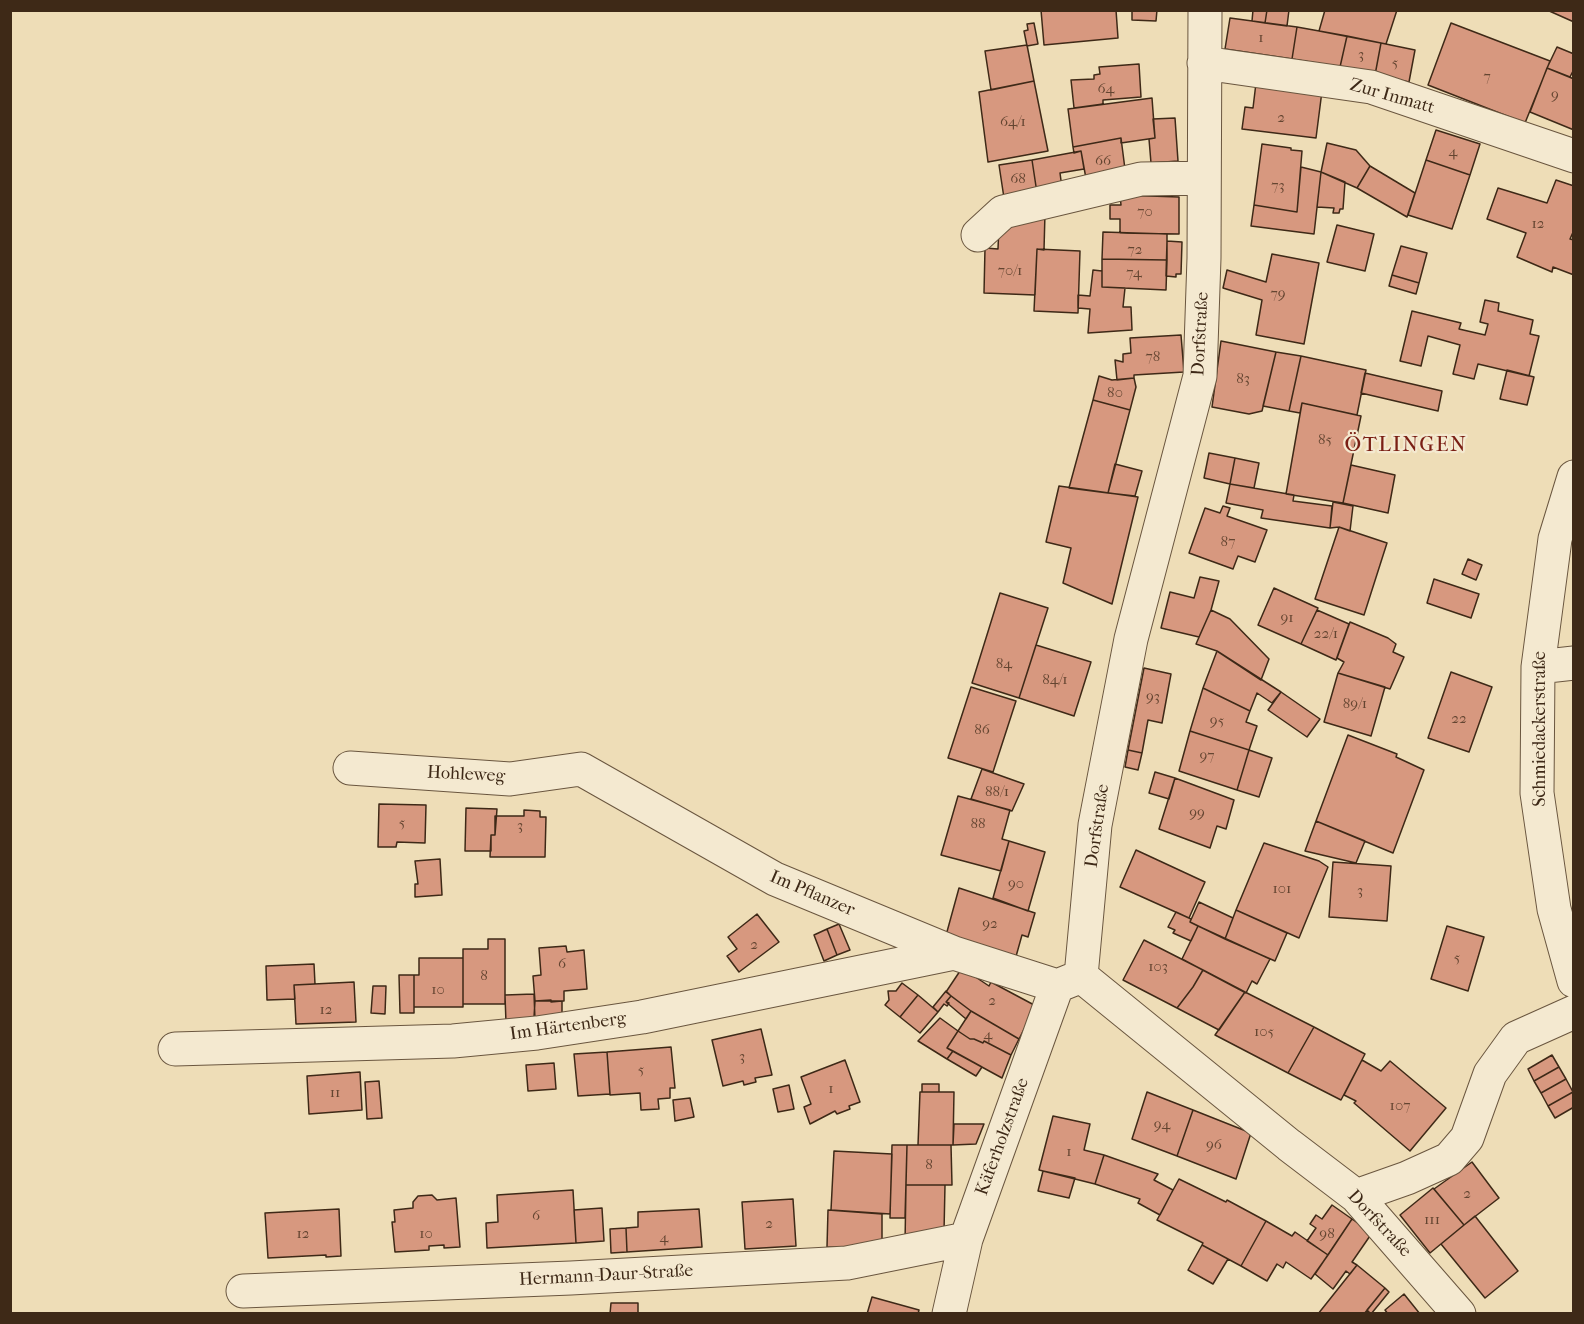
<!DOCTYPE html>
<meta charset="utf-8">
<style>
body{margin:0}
#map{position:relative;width:1584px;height:1324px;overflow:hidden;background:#eeddb7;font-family:"IM FELL French Canon",serif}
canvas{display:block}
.frame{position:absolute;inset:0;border:12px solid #3e2917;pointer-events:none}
</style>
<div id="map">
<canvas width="1584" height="1324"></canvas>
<div class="frame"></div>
</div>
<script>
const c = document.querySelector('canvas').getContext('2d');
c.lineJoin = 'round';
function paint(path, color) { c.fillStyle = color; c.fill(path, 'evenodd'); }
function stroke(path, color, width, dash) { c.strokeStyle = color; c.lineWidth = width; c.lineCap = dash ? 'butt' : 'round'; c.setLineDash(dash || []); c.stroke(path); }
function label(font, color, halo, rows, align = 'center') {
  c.font = font + ' "IM FELL French Canon",serif'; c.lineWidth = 4.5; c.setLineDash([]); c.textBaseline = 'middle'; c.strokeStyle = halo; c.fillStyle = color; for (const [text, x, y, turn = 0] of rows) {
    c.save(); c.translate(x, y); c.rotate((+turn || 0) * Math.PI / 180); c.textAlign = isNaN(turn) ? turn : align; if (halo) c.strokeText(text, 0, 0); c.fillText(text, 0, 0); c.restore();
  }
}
const building = new Path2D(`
 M1041 10H1116L1118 38 1044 45Z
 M1132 10H1157L1156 21 1132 20Z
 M1253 10H1267L1265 23 1252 21Z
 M1267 10H1289L1287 26 1265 23Z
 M1325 10H1397L1386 44 1319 31Z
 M1547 10H1574V22Z
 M1230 18 1297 27 1292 59 1225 49Z
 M1034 23 1038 44 1027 46 1024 31 1028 30 1027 24Z
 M1451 23 1550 61 1525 123 1428 85Z
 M1297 27 1347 36 1340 67 1292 59Z
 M1347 36 1381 43 1375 75 1340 67Z
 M1381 43 1415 50 1409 82 1375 75Z
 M1027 45 1034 81 991 90 985 51Z
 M1557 47 1574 54V69L1570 77 1547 68Z
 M1139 64 1141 97 1103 100V104L1074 108 1071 80 1094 79V75L1100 74 1099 67Z
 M1547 68 1574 79V130L1530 112Z
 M1034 81 1048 151 988 162 979 92Z
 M1256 83 1322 91 1316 138 1242 129 1245 107 1253 108Z
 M1152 98 1155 138 1121 143V138L1073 147 1068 109Z
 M1175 118 1178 161 1151 163 1149 139 1155 138 1153 119Z
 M1436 130 1480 144 1470 175 1426 160Z
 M1121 138 1126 177 1087 184 1081 151 1074 153 1073 147Z
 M1327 143 1356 150 1370 166 1357 188 1321 172Z
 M1262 144 1291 148V150L1302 151 1297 212 1254 205Z
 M1081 151 1084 169 1060 173 1062 188 1037 193 1032 160Z
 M1032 160 1037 193 1004 198 999 165Z
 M1426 160 1470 175 1452 229 1408 215Z
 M1370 166 1415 193 1407 217 1357 188Z
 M1301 167 1321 172 1314 234 1251 226 1254 205 1297 212Z
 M1321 172 1345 182 1343 209H1340L1339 213H1333L1334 208 1317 207Z
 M1556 180 1574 186V230L1570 239 1574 240V275L1553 267 1552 272 1517 257 1526 233 1487 219 1498 188 1547 203Z
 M1120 195 1179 197V234L1120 233V219H1110V205H1121Z
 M1045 213 1044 250 1037 249 1035 295 984 293 985 248 998 249 999 225Z
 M1337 225 1374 234 1365 271 1327 262Z
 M1103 232 1167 234V260L1102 259Z
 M1167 241 1182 242 1181 274H1176V277L1166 276Z
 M1401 246 1427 253 1419 283 1392 275Z
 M1037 249 1080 251 1078 313 1034 311Z
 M1272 254 1319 263 1304 344 1256 335 1262 300 1223 288 1227 270 1266 282Z
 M1102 259 1167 260 1166 290 1102 287Z
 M1093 270 1102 271V287L1125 288 1123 307H1131L1132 330 1088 333 1090 309 1078 308V295L1090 296Z
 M1392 275 1419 283 1416 294 1389 286Z
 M1485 300 1499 303 1498 311 1533 320 1530 334 1539 336 1529 376 1478 364 1474 379 1453 374 1460 345 1428 336 1421 366 1400 361 1412 311 1461 323 1459 329 1485 335 1488 324 1480 322Z
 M1181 335 1184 372 1134 375V378L1117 380 1115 360 1123 362V354L1131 353 1130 338Z
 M1221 341 1276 352 1262 411 1249 414 1212 407Z
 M1276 352 1301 356 1289 411 1263 406Z
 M1301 356 1366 370 1357 415 1302 403 1300 413 1289 411Z
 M1507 370 1534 377 1527 405 1500 399Z
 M1365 373 1442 391 1438 411 1361 393Z
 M1099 376 1112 380 1134 378 1136 387 1130 410 1093 400Z
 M1093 400 1130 410 1108 493 1069 488Z
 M1302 403 1361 416 1343 503 1286 494Z
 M1209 453 1235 458 1230 484 1204 478Z
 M1235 458 1259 463 1254 488 1230 484Z
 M1115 464 1142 471 1135 496 1108 493Z
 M1351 465 1395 475 1388 513 1343 503Z
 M1230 484 1294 495 1293 501 1332 506 1330 528 1261 518 1263 510 1226 503Z
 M1059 486 1138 497 1112 604 1063 583 1071 548 1046 542Z
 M1333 502 1353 506 1350 531 1339 527 1330 528Z
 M1223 506 1230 508 1227 516 1267 530 1255 562 1238 556 1233 569 1189 553 1205 508 1220 513Z
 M1339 527 1387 543 1364 615 1315 599Z
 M1468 559 1482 565 1476 580 1462 574Z
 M1200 577 1219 581 1211 610 1199 637 1161 628 1170 592 1194 598Z
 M1434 579 1479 594 1471 618 1427 603Z
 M1274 588 1318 608 1301 644 1258 625Z
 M1000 593 1048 608 1019 698 972 683Z
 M1211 610 1230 619 1269 659 1261 680 1217 651 1196 644Z
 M1317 610 1349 624 1336 660 1301 644Z
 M1350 622 1388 638 1396 644 1393 652 1404 657 1390 689 1338 673 1344 662 1337 658Z
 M1036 645 1091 662 1074 716 1019 698Z
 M1217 651 1281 692 1272 703 1257 693 1250 711 1203 688Z
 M1144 668 1171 674 1162 723 1148 720 1142 753 1128 750Z
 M1451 672 1492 687 1469 752 1428 738Z
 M1338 673 1385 687 1371 736 1324 722Z
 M971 687 1016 701 993 772 948 758Z
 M1203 688 1250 711 1246 722 1257 726 1249 750 1190 731Z
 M1281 692 1320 719 1307 737 1268 710Z
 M1190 731 1249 750 1237 790 1179 771Z
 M1348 735 1397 754 1396 757 1424 770 1393 853 1316 821Z
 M1128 750 1142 753 1138 770 1125 767Z
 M1249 750 1272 758 1259 797 1237 790Z
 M982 769 1024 784 1012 811 971 799Z
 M1155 772 1175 778 1169 799 1149 793Z
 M1175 778 1234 800 1226 829 1217 826 1210 848 1159 829Z
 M958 796 1010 810 1002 839 1009 841 1001 871 941 855Z
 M379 804 426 805 425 843 397 842 396 847H378Z
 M466 808 497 809 495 835H491V851H465Z
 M524 810 540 811V817H546L545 857H490L491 835H495V816H524Z
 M1316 821 1365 841 1356 863 1305 851Z
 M1009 841 1045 852 1028 911 993 898Z
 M1264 843 1319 861 1328 867 1299 938 1236 910Z
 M1136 850 1205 882 1189 918 1120 887Z
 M440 859 442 895 415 897V884H418L415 861Z
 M1333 862 1391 866 1387 921 1329 917Z
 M959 888 1035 913 1028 937 1022 935 1015 960 945 939Z
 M1199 902 1233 918 1225 939 1190 922Z
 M1236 910 1287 933 1275 961 1225 939Z
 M1176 912 1191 919 1190 922 1198 926 1191 941 1173 933 1175 930 1168 927Z
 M757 914 779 942 739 972 727 956 737 949 728 937Z
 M839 924 850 950 837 955 827 929Z
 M1198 926 1270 959 1257 984 1252 981 1246 993 1182 959Z
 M1447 926 1484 937 1468 991 1431 979Z
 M827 929 837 955 824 961 814 935Z
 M488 939H505V1004H463V949H488Z
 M1144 940 1203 970 1193 987 1177 1008 1123 980Z
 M566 946 567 952 584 950 587 989 564 991V1001H535L533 976 541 975 539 948Z
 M419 958H463V1007H414V975H419Z
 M314 964 315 984 294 985 295 999 267 1000 266 966Z
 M962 968 989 986 991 982 1036 1006 1019 1039 971 1011 946 992Z
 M1203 970 1245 992 1219 1030 1177 1008 1193 987Z
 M399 975H414V1013H400Z
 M354 982 356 1022 296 1024 294 985Z
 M902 983 918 995 900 1017 885 1005 889 1000 888 991H896Z
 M373 986H386L385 1014 371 1013Z
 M946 991 951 996 946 1002 949 1003 947 1006 944 1004 938 1012 933 1007Z
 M1245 992 1314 1027 1288 1073 1215 1035Z
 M534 994 535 1020 506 1023 505 995Z
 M918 995 938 1012 920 1033 900 1017Z
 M951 996 971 1011 966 1019 946 1002Z
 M551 1000V1002L562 1001V1015L534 1017 535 1001Z
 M971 1011 1019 1039 1011 1055 984 1041 983 1043 974 1039H970L958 1031Z
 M940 1018 958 1031 947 1048 953 1051 947 1059 918 1041Z
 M1314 1027 1365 1054 1341 1100 1288 1073Z
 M761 1029 772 1075 755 1078 756 1082 744 1085 743 1081 723 1086 712 1040Z
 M958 1031 970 1039H974L983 1043 984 1041 1011 1055 1002 1078 947 1048Z
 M671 1047 675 1088H670V1098L658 1099 659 1109 641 1110 640 1093 610 1095 607 1052Z
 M953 1051 982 1067 976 1076 947 1059Z
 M607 1052 610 1094 578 1096 574 1054Z
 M1552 1055 1559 1067 1534 1081 1528 1069Z
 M845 1060 860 1102 849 1106 850 1109 837 1114 835 1111 810 1124 804 1107 811 1104 801 1077Z
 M1362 1060 1381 1071 1390 1061 1446 1108 1410 1151 1354 1103 1356 1101 1344 1095Z
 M554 1063 556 1089 528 1091 526 1065Z
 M1559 1067 1566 1079 1541 1093 1534 1081Z
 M360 1072 362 1110 309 1114 307 1076Z
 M1566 1079 1573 1092 1548 1106 1541 1093Z
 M379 1081 382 1118 367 1119 365 1082Z
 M922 1084H939V1092H922Z
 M789 1085 794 1109 778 1112 773 1089Z
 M920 1092H954L953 1145H918Z
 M1147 1092 1193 1110 1177 1156 1132 1139Z
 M1573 1092 1574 1107 1555 1118 1548 1106Z
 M690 1098 694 1117 675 1121 673 1100Z
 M1193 1110 1251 1133 1236 1179 1177 1156Z
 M1053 1116 1090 1124 1084 1150 1104 1155 1095 1184 1039 1170Z
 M954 1124H984L976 1144 953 1145Z
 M892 1145H907L905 1218H890Z
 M907 1145H951L952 1185H906Z
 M834 1151 892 1154 890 1214 831 1210Z
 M1104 1155 1158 1174 1154 1180 1173 1190 1160 1215 1138 1203 1140 1199 1095 1184Z
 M1472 1162 1499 1198 1464 1225 1434 1189Z
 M1043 1171 1075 1178 1069 1198 1038 1191Z
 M1179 1179 1226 1202 1227 1200 1266 1221 1241 1266 1202 1245 1203 1243 1157 1220Z
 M906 1185H945L944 1232 905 1243Z
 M1433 1188 1464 1225 1430 1253 1400 1215Z
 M573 1190 576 1243 487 1248 486 1223 498 1222 497 1195Z
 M432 1195 437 1200 456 1198 460 1247 444 1248V1245L429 1246V1250L395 1252 392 1222H395L394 1210 413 1208V1202L418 1196Z
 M793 1199 796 1246 745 1249 742 1202Z
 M1332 1205 1352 1219 1328 1255 1307 1241 1316 1228 1310 1224 1316 1215 1322 1219Z
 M602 1208 604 1241 576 1243 574 1210Z
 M339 1209 341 1256 326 1257V1255L268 1258 265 1213Z
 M699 1209 702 1247 627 1252 626 1228 638 1227V1212Z
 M828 1210 882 1214V1249L827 1247Z
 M1475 1216 1518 1271 1485 1298 1441 1244Z
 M1352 1219 1372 1233 1352 1262 1357 1265 1350 1274 1346 1271 1333 1289 1315 1274Z
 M1266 1221 1292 1236 1295 1232 1328 1255 1311 1279 1286 1262 1283 1268 1277 1264 1267 1281 1241 1266Z
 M626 1228 627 1252 611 1253 610 1229Z
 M1202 1245 1228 1259 1213 1284 1188 1270Z
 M1357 1265 1385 1288 1364 1314H1318Z
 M1385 1288 1389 1292 1371 1314 1367 1310Z
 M1404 1294 1420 1314H1388L1385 1310Z
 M872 1297 919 1310 918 1314H867Z
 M611 1303H638V1314H610Z`);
const minor = new Path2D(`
 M1204 63 1371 87 1574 156
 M978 235 1003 212 1141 179 1204 178
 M1574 477 1555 539 1538 667 1537 793 1554 909 1574 981
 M1538 667 1574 663
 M350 768 510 779 581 769 775 879 954 953 1057 986
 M1081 976 1095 825 1131 639 1200 376 1204 258 1205 10
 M1081 976 1289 1145 1356 1196 1459 1314
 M175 1049 453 1041 537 1033 642 1017 954 953
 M1356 1196 1407 1178 1449 1159 1467 1138 1490 1074 1516 1038 1574 1012
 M243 1291 571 1278 847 1263 966 1239
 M949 1314 966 1239 1057 986 1077 978`);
const numberNames = [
 ["1",1261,38],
 ["3",1361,55],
 ["5",1395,63],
 ["7",1487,77],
 ["64",1106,89],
 ["9",1555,95],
 ["2",1281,118],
 ["64/1",1013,122],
 ["4",1453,152],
 ["66",1103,161],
 ["68",1018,179],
 ["73",1278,186],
 ["70",1145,212],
 ["12",1538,224],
 ["72",1135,250],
 ["70/1",1010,271],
 ["74",1134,273],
 ["79",1278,294],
 ["78",1153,357],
 ["83",1243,379],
 ["80",1115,393],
 ["85",1325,440],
 ["87",1228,542],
 ["91",1287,618],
 ["22/1",1326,634],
 ["84",1004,664],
 ["84/1",1055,680],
 ["93",1153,697],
 ["89/1",1355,704],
 ["22",1459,719],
 ["95",1217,721],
 ["86",982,730],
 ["97",1207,756],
 ["88/1",997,792],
 ["99",1197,813],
 ["5",402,823],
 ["88",978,824],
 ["3",520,826],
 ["90",1016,884],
 ["101",1282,889],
 ["3",1360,891],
 ["92",990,924],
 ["2",754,945],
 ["5",1457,958],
 ["6",562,964],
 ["103",1158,967],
 ["8",484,976],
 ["10",438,990],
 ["2",992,1001],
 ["12",326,1010],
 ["105",1264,1032],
 ["4",988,1035],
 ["3",742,1057],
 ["5",641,1070],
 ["1",831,1089],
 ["11",335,1093],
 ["107",1400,1106],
 ["94",1162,1125],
 ["96",1214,1145],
 ["1",1069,1152],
 ["8",929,1165],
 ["2",1467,1194],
 ["6",536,1216],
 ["111",1432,1220],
 ["2",769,1224],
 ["12",303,1234],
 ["10",426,1234],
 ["98",1327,1234],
 ["4",664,1238]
];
const streetNames = [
 ["Zur Inmatt",1392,97,16],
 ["Dorfstraße",1201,334,-87],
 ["Schmiedackerstraße",1541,729,-90],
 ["Hohleweg",466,775,3],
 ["Dorfstraße",1098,826,-82],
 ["Im Pflanzer",812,894,23],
 ["Im Härtenberg",568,1027,-8],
 ["Käferholzstraße",1003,1137,-70],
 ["Dorfstraße",1379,1224,47],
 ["Hermann-Daur-Straße",606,1276,-3]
];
const quarterNames = [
 ["ÖTLINGEN",1406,446]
];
paint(building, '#d7987f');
stroke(building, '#3e2917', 1.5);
stroke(minor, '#6a563f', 35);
stroke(minor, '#f4e9d0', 33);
label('15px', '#644531', null, numberNames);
label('18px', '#3e2917', '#f4e9d0', streetNames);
c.letterSpacing = '1.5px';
label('21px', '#7a1f14', '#f4e9d0', quarterNames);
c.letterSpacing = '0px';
</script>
